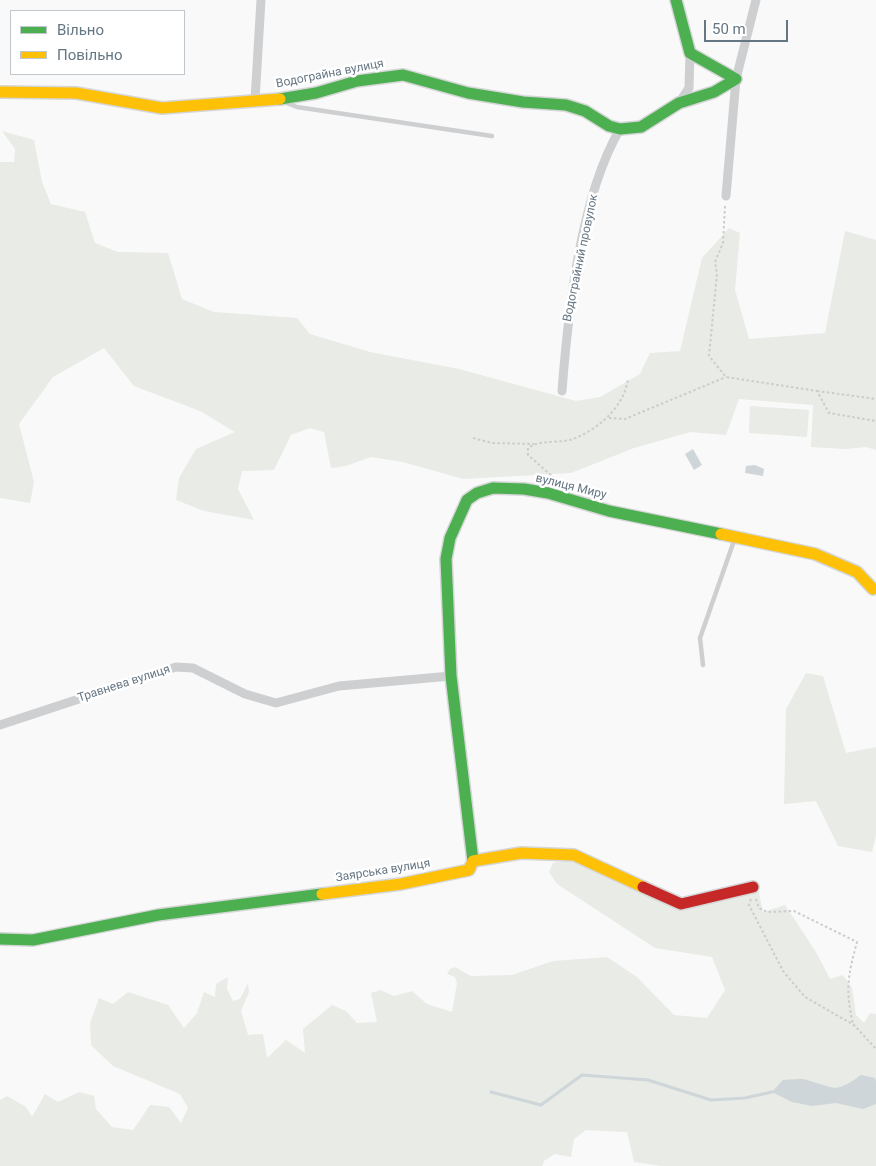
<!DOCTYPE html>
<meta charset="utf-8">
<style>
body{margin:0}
#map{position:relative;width:876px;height:1166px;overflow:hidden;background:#f9f9f9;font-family:Roboto,sans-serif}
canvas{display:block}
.legend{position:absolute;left:10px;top:10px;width:175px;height:65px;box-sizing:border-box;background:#fff;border:1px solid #c1c8cd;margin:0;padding:6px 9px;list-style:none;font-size:15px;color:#657683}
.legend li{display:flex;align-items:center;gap:10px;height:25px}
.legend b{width:25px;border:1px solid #c1c8cd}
.scale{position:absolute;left:704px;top:20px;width:84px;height:22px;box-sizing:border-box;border:2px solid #657683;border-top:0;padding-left:6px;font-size:15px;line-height:18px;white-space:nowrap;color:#657683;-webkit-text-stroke:4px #fff;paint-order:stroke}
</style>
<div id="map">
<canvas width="876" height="1166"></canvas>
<ul class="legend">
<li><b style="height:6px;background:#4caf50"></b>Вільно</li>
<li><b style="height:6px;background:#ffc107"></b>Повільно</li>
</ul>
<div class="scale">50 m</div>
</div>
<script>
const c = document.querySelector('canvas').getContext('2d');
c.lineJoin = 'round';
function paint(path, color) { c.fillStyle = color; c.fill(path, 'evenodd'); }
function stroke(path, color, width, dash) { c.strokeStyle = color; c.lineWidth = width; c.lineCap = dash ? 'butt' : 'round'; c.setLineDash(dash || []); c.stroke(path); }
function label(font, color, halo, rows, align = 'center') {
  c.font = font + ' Roboto,sans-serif'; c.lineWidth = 5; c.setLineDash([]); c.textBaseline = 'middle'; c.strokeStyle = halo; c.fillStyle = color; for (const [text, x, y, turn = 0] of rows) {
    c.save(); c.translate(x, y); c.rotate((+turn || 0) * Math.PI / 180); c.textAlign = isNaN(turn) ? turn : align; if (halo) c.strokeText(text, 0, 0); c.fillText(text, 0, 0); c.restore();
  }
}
const green = new Path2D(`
 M2 131 34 140 42 182 51 204 85 212 95 243 118 252 168 253 182 299 214 312 297 318 310 334 370 352 459 369 576 401 600 397 640 374 650 353 680 351 702 258 729 228 740 233 735 290 749 339 825 333 845 231 876 240V450L866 447 845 449 811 447 813 405 739 399 726 435 690 432 634 448 571 473 463 479 403 462 371 457 346 466 331 468 324 432 310 428 291 435 274 470 242 471 238 489 254 520 204 511 176 500 179 478 196 449 235 432 200 411 134 386 104 348 53 377 19 424 34 482 30 503 0 498V162H14L15 149Z
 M750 406 809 410 807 437 749 433Z
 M806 673 823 676 846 753 876 747V835L872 852 838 846 816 801 784 804 786 709Z
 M573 859 680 909 757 884 763 912 785 905 816 952 830 979 843 975 852 988 856 1015 864 1023 870 1013 876 1014V1166H662L634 1162 627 1132 586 1130 574 1139 571 1157 555 1154 544 1161 542 1166H0V1100L7 1096 26 1107 32 1117 45 1094 58 1102 79 1092 94 1096 96 1109 112 1127 133 1130 150 1105 169 1107 181 1123 188 1108 180 1094 113 1066 91 1045 90 1023 99 998 113 1004 128 992 168 1005 184 1028 197 1013 204 992 215 997 216 984 228 977 227 989 233 1001 240 999 248 983 249 992 241 1011 248 1035 263 1034 267 1058 286 1040 305 1053 303 1029 332 1005 346 1011 357 1023 377 1022 371 993 380 990 394 996 412 991 427 1004 452 1012 457 983 455 977 447 974 450 969 455 967 471 976 512 975 553 961 607 957 637 977 674 1015 707 1018 725 990 712 957 655 948 557 884 549 872 553 863Z`);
const water = new Path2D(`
 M693 449 702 465 694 470 685 454Z
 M755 465 764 469 763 476 745 473 746 466Z
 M861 1075 875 1078 876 1081V1104L863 1109 836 1103 812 1106 792 1102 772 1092 783 1080C790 1080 800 1078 807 1080 835 1088 835 1094 861 1075Z`);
const stream = new Path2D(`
 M491 1092 541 1105 582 1075 648 1080 711 1100 745 1098 772 1092`);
const path = new Path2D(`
 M725 206 723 243 715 262 717 274 709 356 726 377 817 391 829 413 876 421
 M817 391 876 399
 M609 418 625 419 726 377
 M473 438 492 443 534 444
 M555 484 553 477 528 455V448C541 439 558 444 573 439 599 429 625 406 628 378
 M751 899 749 905 783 971 805 997 854 1025 876 1049
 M756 899 759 908 767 912 794 911 857 942C848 975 845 990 853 1024`);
const lane = new Path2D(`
 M284 102 297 107 492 136
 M703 665 700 638 735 538`);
const street = new Path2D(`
 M255 100 261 0
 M679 103 689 88 690 53
 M726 196 736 79 756 0
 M562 391C568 313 580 197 620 129
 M0 725 176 667 193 668 245 694 276 703 339 686 451 676`);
const fast = new Path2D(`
 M280 99 316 93 357 81 403 75 468 93 523 102 566 105 585 111 609 126 620 129 641 127 679 103 714 92 736 79 690 53 676 0
 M473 861 451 676 446 559 450 538 467 500 477 493 493 488 524 489 548 493 609 511 721 534
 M0 939 33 940 158 915 322 894`);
const slow = new Path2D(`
 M0 92 76 93 162 108 280 99
 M721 534 815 554 857 572 873 589
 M322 894 401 884 469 870 473 861 521 853 574 855 643 887`);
const jam = new Path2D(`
 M643 887 681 904 753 887`);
const streetNames = [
 ["Водограйна вулиця",330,74,-11],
 ["Водограйний провулок",581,258,-78],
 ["вулиця Миру",571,487,14],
 ["Травнева вулиця",124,684,-18],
 ["Заярська вулиця",383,871,-9]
];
paint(green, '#e8ebe6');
paint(water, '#ced6d9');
stroke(stream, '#ced6d9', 3);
stroke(fast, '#d5d6d7', 14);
stroke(slow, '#d5d6d7', 14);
stroke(jam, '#d5d6d7', 14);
stroke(path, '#cbcccd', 2, [2.5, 2.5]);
stroke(lane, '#cecfd0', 4.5);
stroke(street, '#cecfd0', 9);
stroke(fast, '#4caf50', 11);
stroke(slow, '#ffc107', 11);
stroke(jam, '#c62828', 11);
label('12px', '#657683', '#fff', streetNames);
</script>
